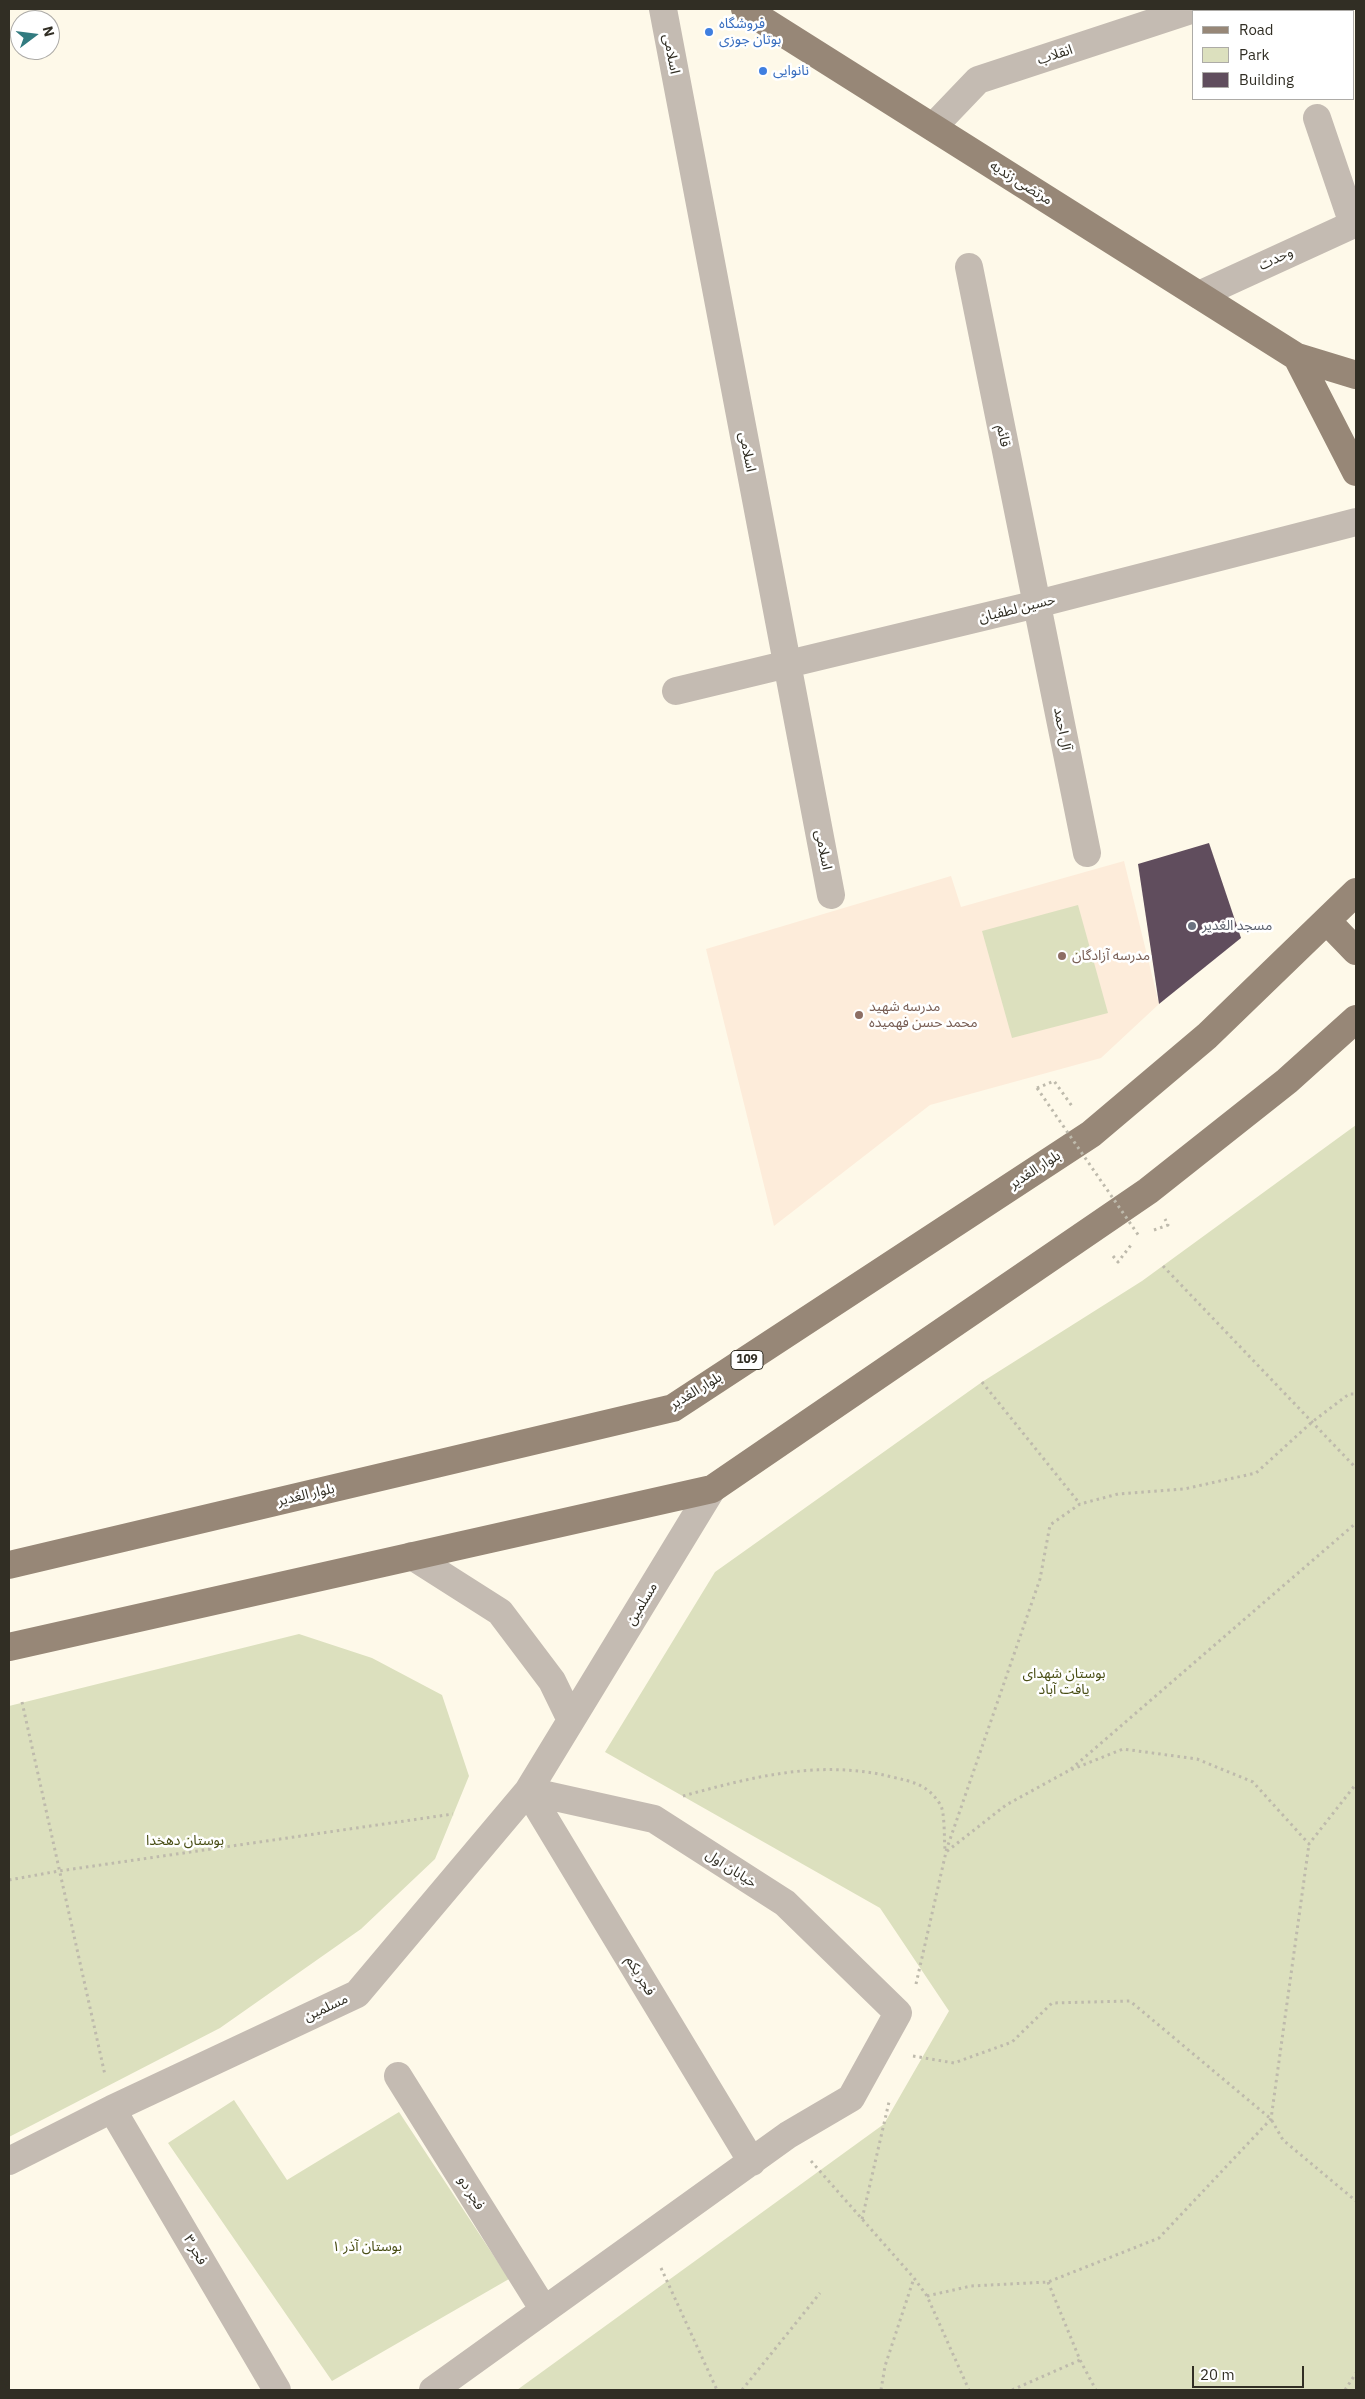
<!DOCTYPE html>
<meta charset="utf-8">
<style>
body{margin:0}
#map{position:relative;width:1365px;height:2399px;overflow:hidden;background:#fef9e9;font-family:"IBM Plex Sans",sans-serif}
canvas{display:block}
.frame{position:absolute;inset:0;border:10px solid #312e24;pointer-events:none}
.legend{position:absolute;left:1192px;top:10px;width:162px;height:90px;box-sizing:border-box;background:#fff;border:1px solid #adaba7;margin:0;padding:6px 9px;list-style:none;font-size:15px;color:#312e24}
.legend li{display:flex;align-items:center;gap:10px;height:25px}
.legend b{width:25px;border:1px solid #adaba7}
.north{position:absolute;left:10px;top:10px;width:50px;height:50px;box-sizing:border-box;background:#fff;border:1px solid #adaba7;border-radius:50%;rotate:75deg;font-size:14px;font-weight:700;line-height:20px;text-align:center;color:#312e24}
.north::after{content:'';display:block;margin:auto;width:18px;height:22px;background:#327b80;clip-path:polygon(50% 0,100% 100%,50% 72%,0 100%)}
.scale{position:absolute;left:1192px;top:2366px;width:112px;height:22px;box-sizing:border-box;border:2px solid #312e24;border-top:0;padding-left:6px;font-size:15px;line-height:18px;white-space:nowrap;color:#312e24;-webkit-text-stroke:4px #fff;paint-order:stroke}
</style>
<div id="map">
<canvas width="1365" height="2399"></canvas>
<div class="frame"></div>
<ul class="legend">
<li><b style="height:6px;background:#978777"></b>Road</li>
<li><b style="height:14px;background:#dce0be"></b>Park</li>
<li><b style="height:14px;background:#604d5d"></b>Building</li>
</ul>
<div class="north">N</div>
<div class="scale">20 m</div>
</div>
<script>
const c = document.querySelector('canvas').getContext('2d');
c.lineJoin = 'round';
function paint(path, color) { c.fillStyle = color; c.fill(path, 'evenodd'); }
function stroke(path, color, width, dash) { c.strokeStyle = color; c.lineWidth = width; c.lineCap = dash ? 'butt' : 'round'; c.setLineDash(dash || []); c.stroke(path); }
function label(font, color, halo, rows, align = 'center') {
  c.font = font + ' "IBM Plex Sans","Noto Sans Arabic",sans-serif'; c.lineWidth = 5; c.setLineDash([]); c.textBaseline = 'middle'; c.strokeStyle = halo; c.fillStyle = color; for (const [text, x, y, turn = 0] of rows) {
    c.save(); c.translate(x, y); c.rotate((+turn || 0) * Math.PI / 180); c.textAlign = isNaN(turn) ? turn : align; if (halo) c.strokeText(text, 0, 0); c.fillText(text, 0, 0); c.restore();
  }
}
const education = new Path2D(`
 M1124 861 1159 1004 1101 1058 930 1105 774 1226 706 949 951 876 961 907Z`);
const green = new Path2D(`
 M1078 905 1108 1013 1012 1038 982 931Z
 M1356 1125V2390H517L884 2124 949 2011 880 1908 605 1752 715 1572 982 1382 1142 1281Z
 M299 1634 372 1658 442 1695 469 1776 435 1859 361 1929 220 2028 9 2137V1706Z
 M234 2100 287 2180 399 2112 509 2279 332 2381 168 2143Z`);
const building = new Path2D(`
 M1209 843 1241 938 1159 1004 1138 864Z`);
const path = new Path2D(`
 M1037 1088 1054 1081 1072 1106
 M1154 1230 1168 1225 1165 1219
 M1113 1256 1118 1262 1131 1245
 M1163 1266 1356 1468
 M982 1382 1080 1504
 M22 1702 105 2075
 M1071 1769 1356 1523
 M683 1796C752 1777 821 1759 892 1777 913 1782 927 1784 940 1804 945 1811 944 1838 945 1849
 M946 1851 1040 1579 1050 1525 1080 1504 1118 1494 1184 1489 1256 1473 1312 1422 1349 1394H1356
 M9 1880 59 1871 453 1814
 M916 1984 946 1852 1006 1805 1068 1771 1123 1749 1197 1759 1253 1782 1309 1844 1356 1784
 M913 2056 954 2063 1012 2042 1052 2003 1130 2001 1271 2119 1283 2140 1356 2201
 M811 2161 914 2278 927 2296 969 2390
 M862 2219 889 2102
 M661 2268 717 2390
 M1048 2282 1080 2360 1096 2390
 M927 2296 971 2286 1048 2282 1159 2238 1271 2119 1309 1844
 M742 2390 820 2293
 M881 2390 885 2366 914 2278
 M1012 2390 1080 2360
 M1345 2390 1356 2373`);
const minor = new Path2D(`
 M663 9 831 895
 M1317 118 1353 224
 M933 127 978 80 1194 9
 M969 267 1087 853
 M1199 295 1356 223
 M676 691 1037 604 1356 522
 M412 1556 500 1612 552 1681 571 1720
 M528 1791 752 2162
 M398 2076 544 2310
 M112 2109 277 2390
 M9 2161 112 2109 357 1994 528 1791 712 1489
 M433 2390 788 2135 851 2098 898 2013 785 1903 654 1819 528 1791`);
const major = new Path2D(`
 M745 9 1297 357 1356 375
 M1297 357 1356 472
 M1327 921 1356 951
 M9 1565 673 1408 1091 1134 1207 1036 1356 892
 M9 1647 712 1489 1148 1191 1287 1081 1356 1019`);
const pathBridge = new Path2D(`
 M1037 1088 1139 1236`);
const markers = [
 [709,32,5,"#3f7fe0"],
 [763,71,5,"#3f7fe0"],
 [1192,926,5,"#6b7280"],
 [1062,956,5,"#8d6e63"],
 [859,1015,5,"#8d6e63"]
];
const shields = [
 [747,1360,32]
];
const shieldNames = [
 ["109",747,1360]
];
const shopNames = [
 ["فروشگاه",719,24],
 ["بوتان جوزی",719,40],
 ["نانوایی",773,71]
];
const streetNames = [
 ["اسلامی",671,54,79],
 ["انقلاب",1055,55,-18],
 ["مرتضی زندیه",1021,183,32],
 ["وحدت",1276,259,-25],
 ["قائم",1003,436,79],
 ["اسلامی",747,452,79],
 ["حسین لطفیان",1017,609,-14],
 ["آل احمد",1062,729,79],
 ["اسلامی",823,850,79],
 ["بلوار الغدیر",1035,1170,-33],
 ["بلوار الغدیر",696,1391,-31],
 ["بلوار الغدیر",306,1495,-13],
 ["مسلمین",642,1604,-59],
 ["خیابان اول",731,1869,33],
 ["فجر یکم",640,1976,59],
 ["مسلمین",326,2008,-25],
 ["فجر دو",471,2193,58],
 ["فجر ۳",195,2250,60]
];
const worshipNames = [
 ["مسجد الغدیر",1202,926]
];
const educationNames = [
 ["مدرسه آزادگان",1072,956],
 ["مدرسه شهید",869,1007],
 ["محمد حسن فهمیده",869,1023]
];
const parkNames = [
 ["بوستان شهدای",1064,1674],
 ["یافت آباد",1064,1690],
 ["بوستان دهخدا",185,1841],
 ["بوستان آذر ۱",367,2247]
];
paint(education, '#fdecda');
paint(green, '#dce0be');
paint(building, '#604d5d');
stroke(path, '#bebaac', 3, [2.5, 4]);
stroke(minor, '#c4bbb2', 28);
stroke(major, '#978777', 28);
stroke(pathBridge, '#bebaac', 3, [2.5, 4]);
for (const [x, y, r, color] of markers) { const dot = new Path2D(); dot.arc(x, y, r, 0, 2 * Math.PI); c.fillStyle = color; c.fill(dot); stroke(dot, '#fff', 2); }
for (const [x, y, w] of shields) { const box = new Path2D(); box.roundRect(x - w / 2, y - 9.5, w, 19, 4); c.fillStyle = '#fff'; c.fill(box); stroke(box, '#312e24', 1); }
label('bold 12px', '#312e24', null, shieldNames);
label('14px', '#366cbe', '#fff', shopNames, 'left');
label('14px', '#312e24', '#fff', streetNames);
label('14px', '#5b616d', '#fff', worshipNames, 'left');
label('14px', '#785e54', '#fff', educationNames, 'left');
label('14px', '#494e15', '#fff', parkNames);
</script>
